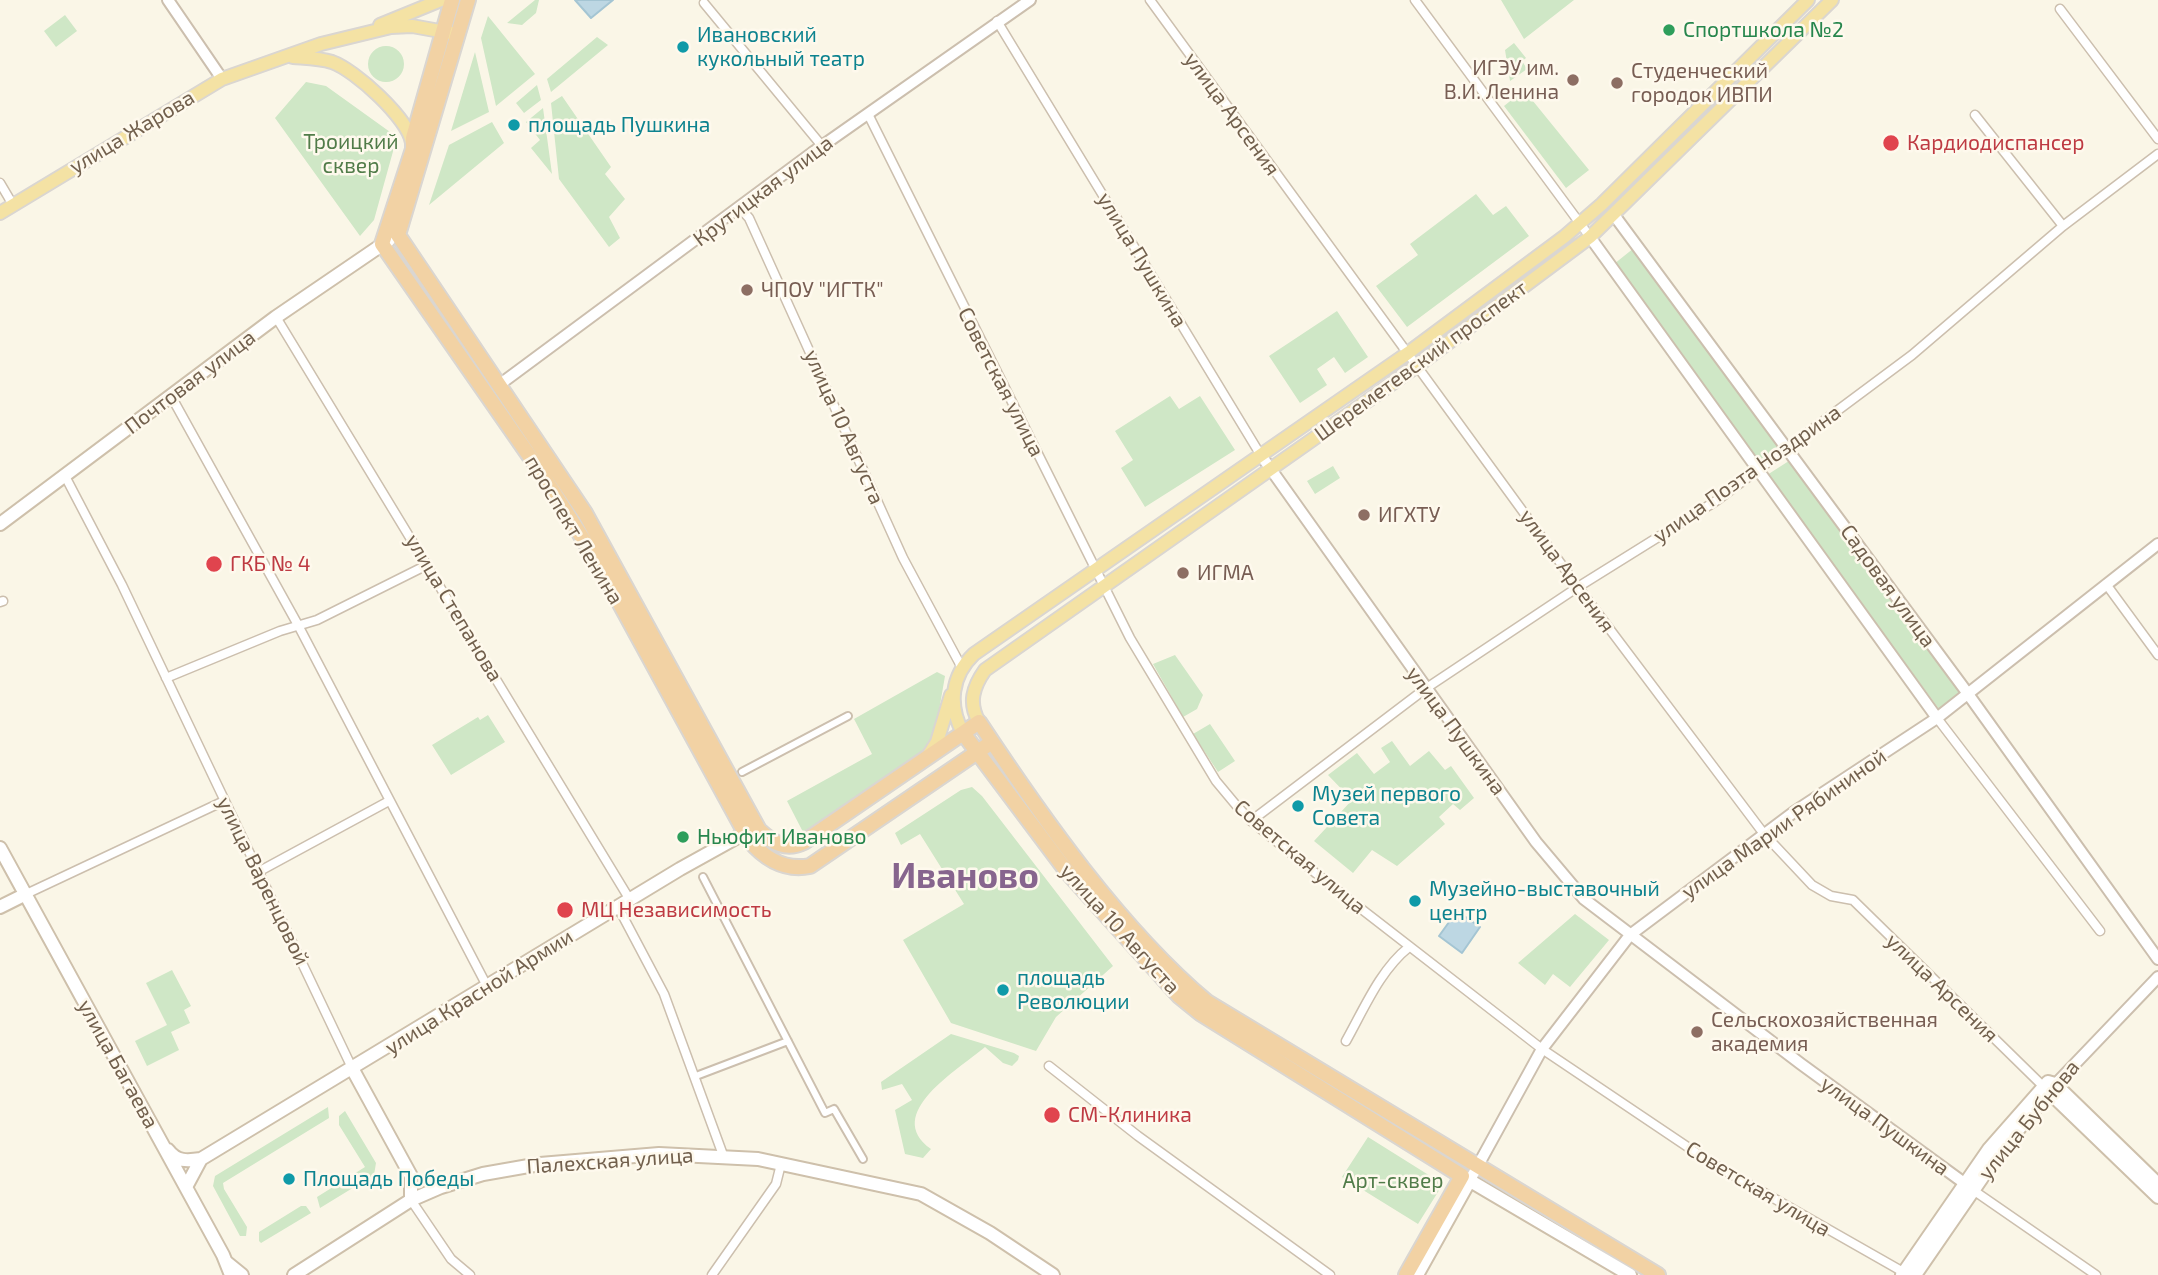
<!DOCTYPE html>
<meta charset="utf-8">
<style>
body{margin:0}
canvas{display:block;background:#faf6e7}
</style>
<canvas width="2158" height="1275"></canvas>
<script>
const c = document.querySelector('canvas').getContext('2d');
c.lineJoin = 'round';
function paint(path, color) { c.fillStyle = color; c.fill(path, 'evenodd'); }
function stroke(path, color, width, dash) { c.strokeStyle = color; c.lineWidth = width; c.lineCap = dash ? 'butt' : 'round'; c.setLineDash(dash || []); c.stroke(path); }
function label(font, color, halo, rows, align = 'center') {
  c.font = font + ' "Exo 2",sans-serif'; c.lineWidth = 5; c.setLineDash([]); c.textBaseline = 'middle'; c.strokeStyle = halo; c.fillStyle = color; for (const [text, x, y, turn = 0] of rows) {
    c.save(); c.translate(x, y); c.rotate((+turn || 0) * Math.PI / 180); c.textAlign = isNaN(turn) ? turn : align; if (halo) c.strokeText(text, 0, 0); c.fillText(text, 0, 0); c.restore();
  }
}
const green = new Path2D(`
 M535 0H539L536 13 522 25 507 23Z
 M1501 0H1574L1524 39Z
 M65 15 77 31 56 47 44 31Z
 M488 16 535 74 496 106 481 38Z
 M597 37 608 45 551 92 547 79Z
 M1514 43 1526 58 1522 61 1527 69 1510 81 1505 50Z
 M368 64a18 18 0 1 1 36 0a18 18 0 1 1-36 0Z
 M475 52 489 112 451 131Z
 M306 82 326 86 397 137 374 220 360 236 275 118Z
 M537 85 541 100 524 113 516 103Z
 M1524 90 1589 170 1566 188 1504 106Z
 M562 96 611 167 605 174 625 199 609 217 620 238 609 247 559 179 551 103Z
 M543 108 552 174 531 148 540 140 526 122Z
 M492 122 504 143 429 205 449 145Z
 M1476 194 1493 215 1506 206 1529 236 1407 327 1376 286 1418 255 1410 244Z
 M1634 248 1783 451 1758 467 1614 264Z
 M1337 311 1368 357 1345 373 1334 357 1317 369 1327 385 1300 403 1269 356Z
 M1170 396 1179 409 1200 396 1235 450 1145 507 1121 468 1133 460 1115 431Z
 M1792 459 1962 693 1939 709 1767 475Z
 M1333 466 1340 478 1315 494 1307 481Z
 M1175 655 1203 695 1197 709 1183 717 1153 664Z
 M937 672 945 676 934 740 923 756 803 832 787 801 872 754 854 719Z
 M488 715 505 742 451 775 432 745 478 717 480 720Z
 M1210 724 1235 761 1218 772 1193 734Z
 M1392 741 1410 766 1429 751 1445 770 1451 766 1474 798 1460 810 1453 804 1439 817 1445 824 1397 866 1372 850 1353 873 1314 841 1352 800 1328 775 1357 753 1374 774 1390 762 1381 748Z
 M972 787 982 796 1113 966 1056 1017 1036 1051 951 1023 903 940 964 904 920 834 901 845 895 833 961 790Z
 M1575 914 1609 940 1570 987 1553 974 1545 985 1518 963Z
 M172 970 191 1006 184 1010 190 1023 171 1032 179 1050 147 1066 135 1041 167 1025 146 983Z
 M951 1034 1014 1053 1019 1056 1018 1060 1012 1066 1003 1063 985 1047C958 1070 882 1114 931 1149L923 1158 905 1154 895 1110 912 1100 902 1084 882 1090 881 1082Z
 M328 1107 329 1118 223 1183 224 1189 247 1227 246 1236H240L213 1186 215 1176Z
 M345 1111 376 1163 374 1175 320 1208 317 1197 365 1167 339 1125V1116Z
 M1368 1137 1443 1184 1418 1224 1342 1177Z
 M301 1206H306L311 1213 261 1243 259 1241V1232Z`);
const water = new Path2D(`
 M575 0H613L591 18Z
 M1457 911 1480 927 1462 953 1439 936Z`);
const pedestrian = new Path2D(`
 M742 772 848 716
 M703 877 825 1113 834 1109 863 1159
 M696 1076 788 1041`);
const minor = new Path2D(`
 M1150 0 1578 587 1764 834 1812 885 1831 896 1853 900 2047 1090
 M1415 0 1590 237
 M704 3 822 146
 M2060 9 2158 139
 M997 21 1260 454
 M868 114 1130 638 1216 781 1236 805 1251 821 1333 887 1542 1049 1710 1162 1905 1273
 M1975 115 2063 226
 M0 183 13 205
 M740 208 749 218 903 558 961 666
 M276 317 630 900
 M171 396 298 625 488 988
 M65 476 122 585 353 1070
 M2106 584 2158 655
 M0 602 3 601
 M166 678 280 631 317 620 427 565
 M1937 718 2100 931
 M1251 821 1425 689 1578 587 1716 501 1912 355 2063 226 2158 154
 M258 872 389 801
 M24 895 224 801
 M618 907 664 994 723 1155
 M1346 1041C1364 1009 1380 970 1409 947
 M1049 1066 1138 1136 1330 1275
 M1973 1190 2096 1275
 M411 1200 451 1259 470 1275
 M712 1275 776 1184 781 1164`);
const tertiary = new Path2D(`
 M168 0 222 79
 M1614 215 1963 687 2158 959
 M1590 237 1937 718
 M499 385 812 153 1030 0
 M1260 454 1536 842 1584 899 1801 1064 1971 1188
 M2050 1090 2158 977
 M1470 1180 1542 1049 1630 935 1794 812 1937 718 2158 544`);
const secondary = new Path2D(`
 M0 524 276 317 389 240
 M0 848 223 1255 231 1275
 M0 907 24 895
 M353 1070 411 1176V1200
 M168 1150C177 1162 187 1161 201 1159
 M1462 1176 1630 1275
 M186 1187 201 1159 680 869 752 829
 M226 1262 242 1275
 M294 1275 411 1200 441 1187 483 1174 540 1164 659 1154 758 1159 921 1194 990 1233 1053 1275
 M1417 1275 1470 1180
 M1902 1275 1989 1149 2048 1082 2055 1084 2158 1184
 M1915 1275 1999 1153 2049 1092 2158 1197`);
const primary = new Path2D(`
 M380 25 441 0
 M293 57C306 58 319 58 332 62 355 70 409 119 412 143
 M0 213 222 79 321 44 391 27 412 26 451 33
 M979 722C968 703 973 687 985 670L1417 366 1590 237 1832 0
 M963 733C948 705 951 676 974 654L1408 353 1564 237 1602 204 1808 0
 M928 756 937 742 951 695`);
const trunk = new Path2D(`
 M452 0 413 138V149L382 244 542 474 595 558 749 840C765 859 785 871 810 866L992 742
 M468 0 398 235 585 513 759 830C773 843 786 851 804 842L979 722C1041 816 1121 930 1207 1002L1658 1275
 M963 733 1068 873 1179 996 1200 1013 1462 1176 1406 1275`);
const markers = [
 [1669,30,7,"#2e9e5b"],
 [683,47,7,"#0f9aa8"],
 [1573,80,7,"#8d6e63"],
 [1617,83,7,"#8d6e63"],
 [514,125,7,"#0f9aa8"],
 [1891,143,9,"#e0444e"],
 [747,290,7,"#8d6e63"],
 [1364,515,7,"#8d6e63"],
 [214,564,9,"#e0444e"],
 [1183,573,7,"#8d6e63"],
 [1298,806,7,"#0f9aa8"],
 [683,837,7,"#2e9e5b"],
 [1415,901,7,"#0f9aa8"],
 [565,910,9,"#e0444e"],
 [1003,990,7,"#0f9aa8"],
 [1697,1032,7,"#8d6e63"],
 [1052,1115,9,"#e0444e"],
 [289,1179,7,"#0f9aa8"]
];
const leisureNames = [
 ["Спортшкола №2",1683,30],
 ["Ньюфит Иваново",697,837]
];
const cultureNames = [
 ["Ивановский",697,35],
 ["кукольный театр",697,59],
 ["площадь Пушкина",528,125],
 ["Музей первого",1312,794],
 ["Совета",1312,818],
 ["Музейно-выставочный",1429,889],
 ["центр",1429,913],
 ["площадь",1017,978],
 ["Революции",1017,1002],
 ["Площадь Победы",303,1179]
];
const educationNames = [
 ["ИГЭУ им.",1559,68,"right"],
 ["В.И. Ленина",1559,92,"right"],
 ["Студенческий",1631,71],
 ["городок ИВПИ",1631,95],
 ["ЧПОУ \"ИГТК\"",761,290],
 ["ИГХТУ",1378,515],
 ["ИГМА",1197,573],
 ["Сельскохозяйственная",1711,1020],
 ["академия",1711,1044]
];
const streetNames = [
 ["улица Арсения",1232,114,54],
 ["улица Жарова",132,132,-31],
 ["Крутицкая улица",763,191,-37],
 ["улица Пушкина",1142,260,59],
 ["Шереметевский проспект",1421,361,-36],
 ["Почтовая улица",190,382,-37],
 ["Советская улица",1001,382,63],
 ["улица 10 Августа",844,427,66],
 ["улица Поэта Ноздрина",1747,474,-35],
 ["проспект Ленина",574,530,59],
 ["улица Арсения",1567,571,54],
 ["Садовая улица",1888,586,54],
 ["улица Степанова",454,608,59],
 ["улица Пушкина",1456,731,54],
 ["улица Марии Рябининой",1784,824,-35],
 ["Советская улица",1300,857,40],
 ["улица Варенцовой",263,881,64],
 ["улица 10 Августа",1120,929,48],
 ["улица Арсения",1942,988,44],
 ["улица Красной Армии",479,992,-32],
 ["улица Багаева",118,1064,61],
 ["улица Бубнова",2029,1120,-51],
 ["улица Пушкина",1885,1126,36],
 ["Палехская улица",610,1161,-4],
 ["Советская улица",1758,1189,31]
];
const parkNames = [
 ["Троицкий",351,142],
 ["сквер",351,166],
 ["Арт-сквер",1393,1181]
];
const healthNames = [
 ["Кардиодиспансер",1907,143],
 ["ГКБ № 4",230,564],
 ["МЦ Независимость",581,910],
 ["СМ-Клиника",1068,1115]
];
const townNames = [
 ["Иваново",965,876]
];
paint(green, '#cfe7c6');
paint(water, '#bdd7e3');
stroke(water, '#a4c5d3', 2);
stroke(pedestrian, '#ccbfae', 10);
stroke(minor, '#ccbfae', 11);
stroke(tertiary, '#ccbfae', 14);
stroke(secondary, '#cec0ab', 16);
stroke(primary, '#dad6d1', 16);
stroke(trunk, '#dad6d1', 18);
stroke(pedestrian, '#fff', 6);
stroke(minor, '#fff', 8);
stroke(tertiary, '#fff', 10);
stroke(secondary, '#fff', 12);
stroke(primary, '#f4e2a4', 12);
stroke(trunk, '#f2d2a4', 14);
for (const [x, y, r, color] of markers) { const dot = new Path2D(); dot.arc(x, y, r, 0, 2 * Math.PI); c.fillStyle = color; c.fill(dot); stroke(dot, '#fef9ed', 2.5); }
label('21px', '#27864d', '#fef9ed', leisureNames, 'left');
label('21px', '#0d838f', '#fef9ed', cultureNames, 'left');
label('21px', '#785e54', '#fef9ed', educationNames, 'left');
label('21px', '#72604d', '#fef9ed', streetNames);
label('21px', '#517c49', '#fef9ed', parkNames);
label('21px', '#be3a42', '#fef9ed', healthNames, 'left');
label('bold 35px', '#87658e', '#fef9ed', townNames);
</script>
